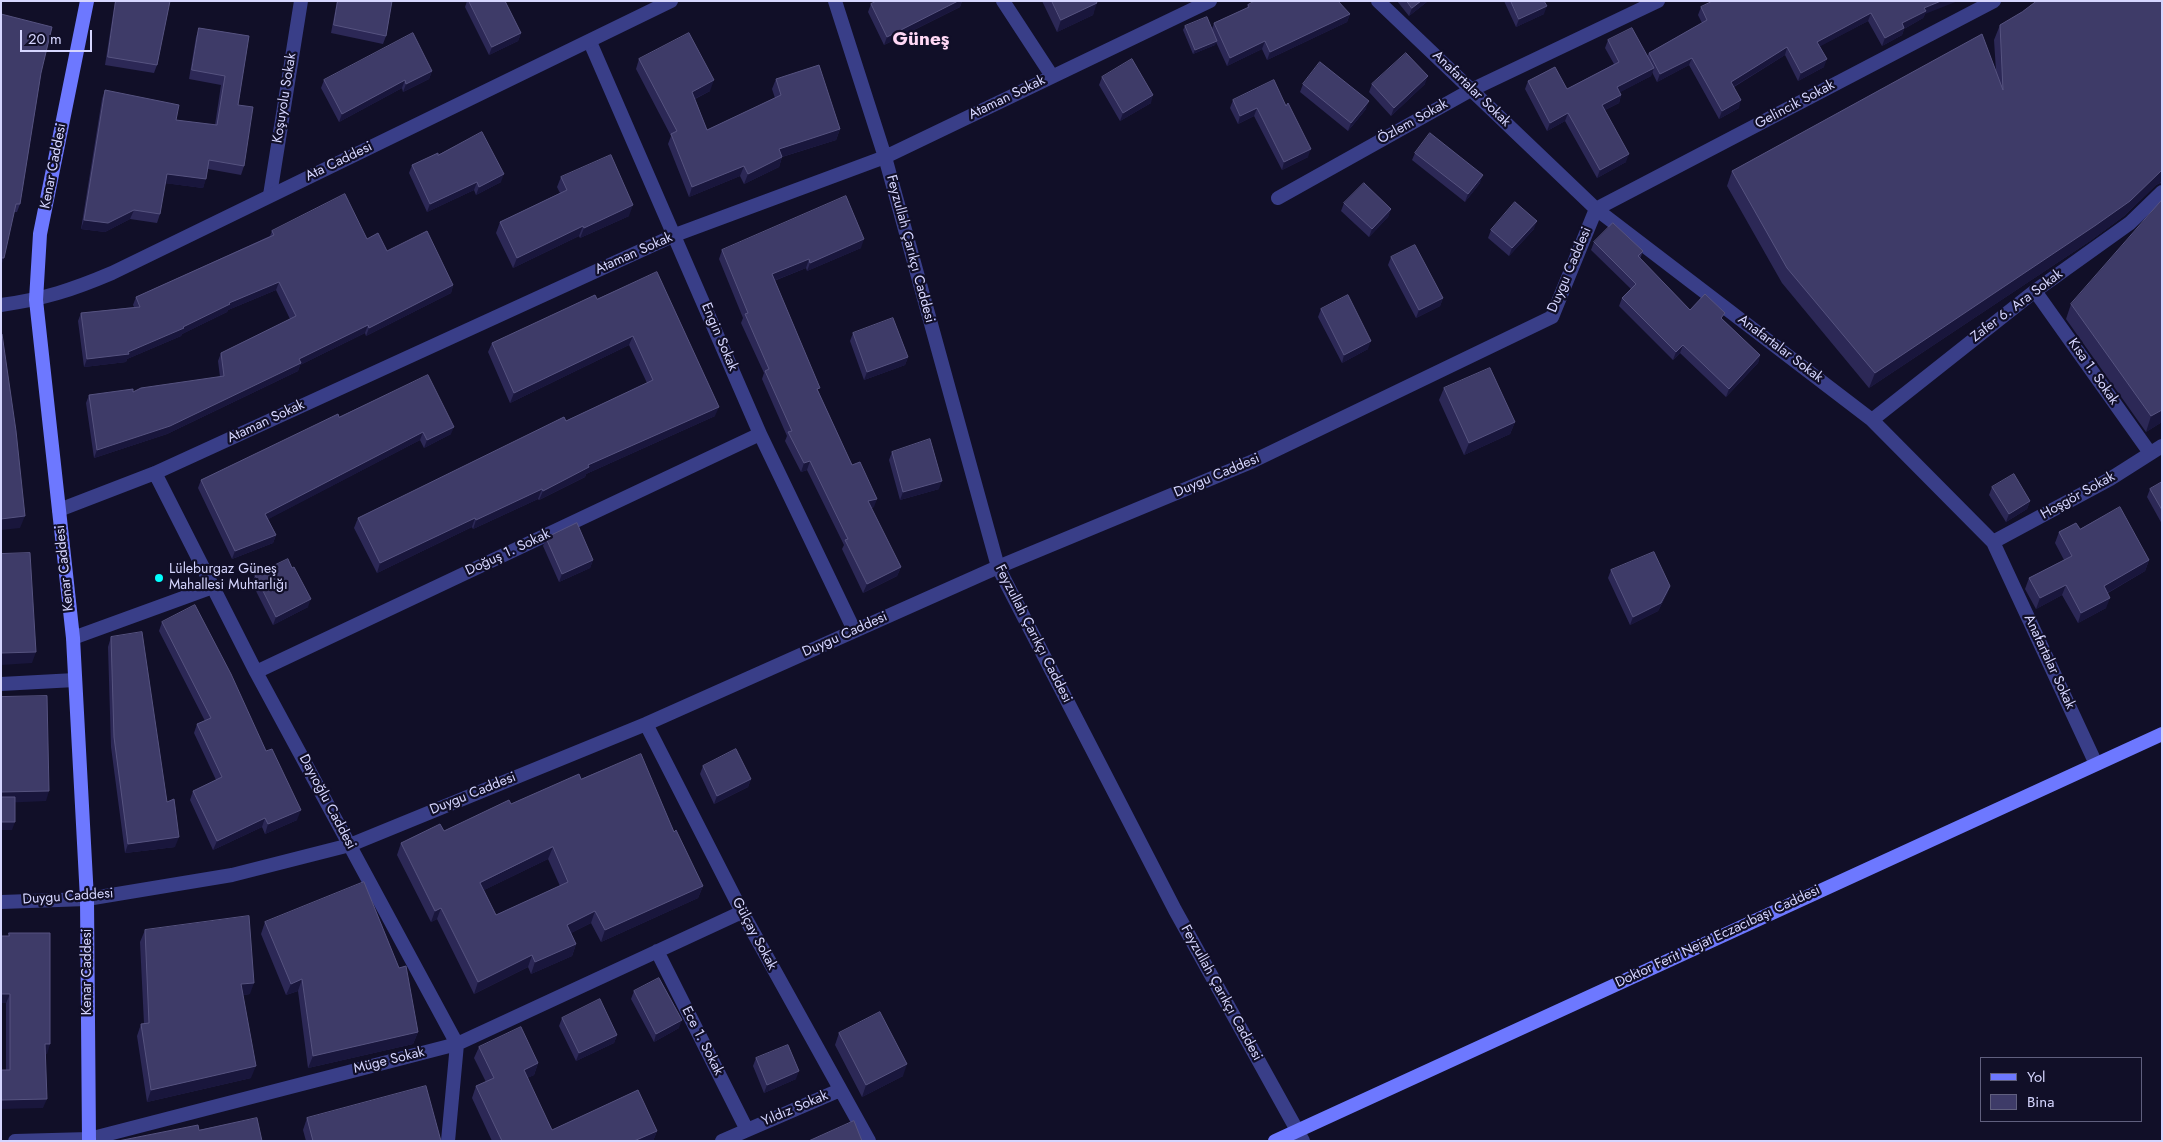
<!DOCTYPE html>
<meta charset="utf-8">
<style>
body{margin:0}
#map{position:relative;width:2163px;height:1142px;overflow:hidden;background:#110f28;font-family:Jost,sans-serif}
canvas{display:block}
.frame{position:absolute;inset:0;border:2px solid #d6d6ff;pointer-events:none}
.legend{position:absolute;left:1980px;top:1057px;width:162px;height:65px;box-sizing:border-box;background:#110f28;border:1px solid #605f7e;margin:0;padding:6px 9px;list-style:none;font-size:15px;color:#d6d6ff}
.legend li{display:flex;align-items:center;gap:10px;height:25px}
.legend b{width:25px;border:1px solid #605f7e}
.scale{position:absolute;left:20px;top:30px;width:72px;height:22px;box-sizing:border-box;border:2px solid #d6d6ff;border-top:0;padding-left:6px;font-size:15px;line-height:18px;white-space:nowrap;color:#d6d6ff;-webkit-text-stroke:4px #110f28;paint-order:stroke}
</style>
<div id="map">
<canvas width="2163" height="1142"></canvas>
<div class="frame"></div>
<ul class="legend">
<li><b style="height:6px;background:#6d78ff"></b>Yol</li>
<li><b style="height:14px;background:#3e3b68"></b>Bina</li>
</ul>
<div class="scale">20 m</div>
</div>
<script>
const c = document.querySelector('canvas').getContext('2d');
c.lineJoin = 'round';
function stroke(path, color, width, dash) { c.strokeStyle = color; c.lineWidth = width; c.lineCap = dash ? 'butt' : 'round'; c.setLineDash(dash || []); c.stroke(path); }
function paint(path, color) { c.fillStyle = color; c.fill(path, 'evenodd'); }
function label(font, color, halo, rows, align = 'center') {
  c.font = font + ' Jost,sans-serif'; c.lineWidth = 4.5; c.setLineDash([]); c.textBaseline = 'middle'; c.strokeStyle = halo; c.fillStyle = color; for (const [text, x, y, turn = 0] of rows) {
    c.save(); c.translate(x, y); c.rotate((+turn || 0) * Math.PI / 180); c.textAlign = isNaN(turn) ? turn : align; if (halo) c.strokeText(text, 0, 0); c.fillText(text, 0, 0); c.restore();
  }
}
const minor = new Path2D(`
 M835 1 885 157 998 567 1175 910 1303 1141
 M1003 1 1052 76
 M1378 1 1596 209 1872 420 1993 542 2096 764
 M590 42 760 434 854 630
 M270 195 301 1
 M1278 198 1471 90 1658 1
 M2035 291 2150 453
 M1872 420 2035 291 2130 223 2162 192
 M155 473 256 672 457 1044 448 1141
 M59 510 155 473 675 235 885 157 1210 1
 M1993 542 2110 479 2162 446
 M73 638 213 587
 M256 672 760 434
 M1 684 75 680
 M646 724 742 912 869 1141
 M1 902 87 899 232 875 350 845 646 724 998 567 1251 462 1552 317 1596 209 1994 1
 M657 951 747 1130
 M15 1141 89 1139 457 1044 742 912
 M722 1141 840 1090`);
const tertiary = new Path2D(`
 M1 305C44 299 72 290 112 273L671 1`);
const secondary = new Path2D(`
 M87 1 40 234 36 300 73 638 87 899 89 1141
 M1275 1141 2162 734`);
const wall = new Path2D(`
 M115 1H170L157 65 154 73 105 65Z
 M337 1H392L386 36 383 44 331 33Z
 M467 1H505L521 33 518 41 489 55 465 7Z
 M877 1H962L960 7 884 45 868 12 871 4Z
 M1042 1H1096L1093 15 1057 32Z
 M1397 1H1428L1409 16Z
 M1504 1H1544V14L1516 27Z
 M2162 1V184L2160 183 2156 185 2124 216 2090 241 1869 388 1782 283 1727 186 1732 171 1996 71 1994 40 2000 25Z
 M1248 5 1350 14 1347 22 1267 60 1262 49 1227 66 1216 42 1215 45 1193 54 1183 30 1185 26 1212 29 1214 23 1247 8Z
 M1701 7 1925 14 1923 18 1904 29 1902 35 1882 46 1868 21 1820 46 1824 67 1798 81 1785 55 1734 87 1739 108 1719 119 1689 65 1657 82 1652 72 1651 76 1620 92 1621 95 1619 103 1605 110 1626 162 1597 178 1565 121 1547 131 1525 89 1528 81 1567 89 1614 64 1605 48 1608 40 1647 56 1649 53 1702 23 1698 15Z
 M199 28 249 36 238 105 244 166 241 175 208 169 203 188 165 183 160 214 157 223 130 219 105 232 81 229 102 99 105 90 176 120 215 125 221 85 189 79 196 37Z
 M639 59 710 91 695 99 707 130 775 98 772 89 776 79 840 129 836 140 782 157 779 167 744 184 740 176 689 197 668 144 671 136 636 69Z
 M432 71 429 79 403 92 402 88 339 122 321 88 324 80Z
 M41 73 20 204 17 212H14Z
 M1102 77 1151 103 1120 121 1099 85Z
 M1303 84 1366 109 1348 131 1300 92Z
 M1372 84H1425L1391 116 1369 92Z
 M1233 100 1286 106 1308 157 1282 170 1254 116 1238 124 1230 108Z
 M1415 153 1480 183 1465 202 1412 160Z
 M438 155 501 182 476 195 474 190 427 212 409 173 412 165Z
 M561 177 629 216 580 238 579 236 513 268 496 233 500 222 560 193 557 187Z
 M1344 203 1391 209 1388 217 1369 237 1341 211Z
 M1534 229 1509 256 1488 238 1491 230Z
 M272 231 367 239 387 251 453 285 451 293 366 336 365 333 300 365 298 371 167 434 94 458 86 403 89 395 133 392 220 377 218 361 221 353 290 319 276 290 228 310 227 312 182 334 181 336 127 359 126 362 84 367 78 321 81 313 134 307 133 305 136 297 270 236Z
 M1594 242 1643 251 1640 259 1690 310 1723 320 1760 355 1758 363 1726 397 1680 353 1673 360 1619 306 1622 298 1631 289 1591 250Z
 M861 248 807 271 806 268 774 281 819 393 852 465 874 507 871 508 901 567 897 576 863 593 842 549 844 545 807 470 801 472 785 441 787 436 762 379 764 373 741 323 743 318 719 259 722 250Z
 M1391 257 1443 298 1440 306 1416 318 1388 265Z
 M597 299 715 416 586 474 585 477 539 500 538 499 473 529 472 527 377 573 354 528 358 518 647 383 629 345 510 403 488 352 492 343Z
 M2071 304 2162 422 2146 432 2066 319Z
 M1321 309 1368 349 1342 363 1318 317Z
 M853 333 908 357 905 365 864 380 850 341Z
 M1444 388 1515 422 1510 434 1464 455 1439 400Z
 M339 417 451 434 424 448 420 440 268 519 276 535 273 543 232 559 198 488 201 480Z
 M892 452 939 489 900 500 889 460Z
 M2162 482V524L2147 497 2150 489Z
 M1992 487 2030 501 2027 509 2006 522 1989 495Z
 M2080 529 2149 560 2145 571 2108 593 2106 608 2078 623 2062 595 2036 609 2025 589 2029 578 2064 560 2055 543 2059 532Z
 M546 538 593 560 590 568 559 582 543 546Z
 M1611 570 1670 586 1667 594 1658 611 1630 625 1608 578Z
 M255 575 308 607 273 625 252 583Z
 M162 622 297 820 265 834 262 827 213 850 190 800 193 791 216 780 194 733 197 724 205 721 159 631Z
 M111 637 167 802 175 847 125 853 111 747 108 647Z
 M703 766 751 779 748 787 714 804 700 774Z
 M581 779 674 832 703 886 698 898 601 942 591 923 571 933 576 944 572 956 531 974 528 967 474 994 437 919 431 922 397 855 401 843 444 831 511 804ZM548 859 560 886 496 915 484 890Z
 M265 922 418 1032 413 1044 308 1068 298 991 286 995 261 934Z
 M145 930 250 994 243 995 251 1078 147 1102 137 1036 141 1024H144L140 942Z
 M9 933 47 1054H46L43 1108 6 1070V1003L8 936Z
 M634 991 679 1028 654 1042 631 999Z
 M562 1018 617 1035 614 1043 576 1061 559 1026Z
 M839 1033 903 1076 862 1097 835 1045Z
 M479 1047 538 1063 534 1075 527 1078 552 1130 657 1131 653 1141H492L472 1098 476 1086 486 1082 474 1058Z
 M756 1058 796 1079 764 1093 753 1066Z
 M307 1118 441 1141H306L303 1130Z`);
const shadedWall = new Path2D(`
 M958 1H962L960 7 884 45 887 37Z
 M1421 1H1428L1409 16 1412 8Z
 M1941 1H1958L1925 14 1923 18 1904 29 1902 35 1882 46 1885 38 1902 23 1924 8Z
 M1097 3 1093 15 1057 32 1061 20Z
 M1547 6 1544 14 1516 27 1519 19Z
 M1871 13 1868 21 1815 49 1817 42Z
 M1350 14 1347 22 1267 60 1270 52Z
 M521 33 518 41 489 55 492 47Z
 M1217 41 1215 45 1193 54 1195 50Z
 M1265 41 1262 49 1227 66 1230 58Z
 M1787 47 1785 55 1728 90 1731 82Z
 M1692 58 1689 65 1657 82 1660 74Z
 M1827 59 1824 67 1798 81 1801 73Z
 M1654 68 1651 76 1615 95 1617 87Z
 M432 71 429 79 403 92 406 84Z
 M1428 76 1425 84 1391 116 1394 108Z
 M405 80 402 88 339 122 342 114Z
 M714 80 710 91 688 102 692 92Z
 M1153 95 1151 103 1120 121 1123 113Z
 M1621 95 1619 103 1599 113 1602 105Z
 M1741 100 1739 108 1719 119 1722 111Z
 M1369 101 1366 109 1348 131 1351 123Z
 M1257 108 1254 116 1238 124 1240 116Z
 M1568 113 1565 121 1547 131 1550 123Z
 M840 129 836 140 775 159 779 149Z
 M1311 149 1308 157 1282 170 1284 162Z
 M1629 154 1626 162 1597 178 1600 170Z
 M782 157 779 167 744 184 748 174Z
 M744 166 740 176 689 197 692 187Z
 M2162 170V180L2160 183 2156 185 2124 216 2090 241 1869 388 1875 373Z
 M167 174 206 179 203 188 164 183Z
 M504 174 501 182 476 195 479 187Z
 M1483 175 1480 183 1465 202 1468 194Z
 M477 182 474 190 427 212 430 204Z
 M633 205 629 216 580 238 584 228Z
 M1391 209 1388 217 1369 237 1372 229Z
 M134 210 130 219 105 232 81 229 84 220Z
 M1537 221 1534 229 1509 256 1512 248Z
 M583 226 579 236 513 268 517 258Z
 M864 239 861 248 807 271 810 263Z
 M1 258H4L1 266Z
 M809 259 806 268 768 283 772 274Z
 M279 282 276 290 228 310 227 312 182 334 181 336 127 359 126 362 84 367 87 359 128 352 183 327 229 303Z
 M453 285 451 293 366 336 369 328Z
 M1443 298 1440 306 1416 318 1419 310Z
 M368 325 365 333 300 365 298 371 167 434 94 458 97 450 299 359Z
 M633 336 629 345 510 403 514 393Z
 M1371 341 1368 349 1342 363 1344 355Z
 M1683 345 1680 353 1673 360 1676 352Z
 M1760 355 1758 363 1726 397 1729 389Z
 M908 357 905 365 864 380 867 372Z
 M719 407 715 416 586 474 585 477 539 500 543 491 588 465Z
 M2162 410V422L2146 432 2151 416Z
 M1515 422 1510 434 1464 455 1469 443Z
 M454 427 451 434 424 448 427 440Z
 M423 432 420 440 263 522 265 514Z
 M810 461 807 470 801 472 804 463Z
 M942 481 939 489 900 500 903 492Z
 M542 489 538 499 473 529 476 520Z
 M877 499 874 507 865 510 868 501Z
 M2030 501 2027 509 2006 522 2009 514Z
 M25 516 20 528 1 530V519Z
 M475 518 472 527 377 573 380 563Z
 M276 535 273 543 232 559 235 551Z
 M593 560 590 568 559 582 562 574Z
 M2149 560 2145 571 2100 597 2104 586Z
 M901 567 897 576 863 593 867 584Z
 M2066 585 2062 595 2036 609 2040 598Z
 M1670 586 1667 594 1658 611 1630 625 1633 617Z
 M2110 598 2106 608 2078 623 2081 613Z
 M311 599 308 607 273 625 276 617Z
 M36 652 32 663 1 665V653Z
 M751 779 748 787 714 804 717 796Z
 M49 791 46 801 1 803V792Z
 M301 810 297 820 265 834 268 824Z
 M265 818 262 827 213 850 217 841Z
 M1 822H15L12 830H1Z
 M179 837 175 847 125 853 128 844Z
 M553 847 548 859 476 894 480 883Z
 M703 886 698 898 601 942 605 930Z
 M441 908 437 919 431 922 435 911Z
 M595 911 591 923 563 937 567 925Z
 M576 944 572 956 531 974 535 962Z
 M532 955 528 967 474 994 478 982Z
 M302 979 298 991 286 995 291 984Z
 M254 983 250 994 236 996 241 984Z
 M1 994H10L6 1003H1Z
 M682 1020 679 1028 654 1042 656 1034Z
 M418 1032 413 1044 308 1068 313 1056Z
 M617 1035 614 1043 576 1061 579 1053Z
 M45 1044H50L47 1054H42Z
 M538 1063 534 1075 519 1082 524 1070Z
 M907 1064 903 1076 862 1097 866 1085Z
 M256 1066 251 1078 147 1102 151 1090Z
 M799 1071 796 1079 764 1093 767 1085Z
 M47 1099 43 1108 1 1109V1100Z
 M657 1131 653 1141H634Z`);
const building = new Path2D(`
 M116 1H170L157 65 108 57Z
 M338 1H392L386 36 334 25Z
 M469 1H505L521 33 492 47Z
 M877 1H958L887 37 871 4Z
 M1052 1H1096L1097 3 1061 20Z
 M1255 1H1338L1350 14 1270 52 1265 41 1230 58 1214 23 1249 7 1248 5Z
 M1407 1H1421L1412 8Z
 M1511 1H1544L1547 6 1519 19Z
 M1713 1H1941L1924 8 1926 11 1902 23 1904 28 1885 38 1871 13 1817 42 1827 59 1801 73 1787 47 1731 82 1741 100 1722 111 1692 58 1660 74 1649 53 1707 20 1701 7Z
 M2037 1H2162V170L2130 201 2096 225 1875 373 1787 268 1732 171 1982 34 2003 90 2000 25 2022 12Z
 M1 14 52 27 41 73 20 204H16L4 258H1Z
 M1207 17 1217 41 1195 50 1185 26Z
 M199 28 249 36 238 105 253 107 244 166 209 160 206 179 167 174 160 214 134 210 108 223 84 220 105 90 179 105 176 120 217 125 225 76 192 70Z
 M1632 28 1654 68 1617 87 1621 95 1602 105 1629 154 1600 170 1568 113 1550 123 1528 81 1555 67 1567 89 1619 62 1608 40Z
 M413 33 432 71 406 84 405 80 342 114 324 80Z
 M689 33 714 80 692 92 707 130 781 95 776 79 819 65 840 129 779 149 782 157 748 174 744 166 692 187 671 134 677 131 639 59Z
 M1406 53 1428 76 1394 108 1372 84Z
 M1132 59 1153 95 1123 113 1102 77Z
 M1320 62 1369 101 1351 123 1303 84Z
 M1274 80 1286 106 1288 103 1311 149 1284 162 1257 108 1240 116 1233 100Z
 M482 132 504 174 479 187 477 182 430 204 412 165 438 153V155Z
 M1430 133 1483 175 1468 194 1415 153Z
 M611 155 633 205 584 228 583 226 517 258 500 222 567 190 561 177Z
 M1364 183 1391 209 1372 229 1344 203Z
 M345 194 367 239 378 233 387 251 427 231 453 285 369 328 368 325 299 359 301 363 170 426 97 450 89 395 133 389V392L141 388 224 376 221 353 296 316 279 282 229 303 230 304 183 327 184 328 128 352 129 354 87 359 81 313 140 307 136 297 274 235 272 231Z
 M846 196 864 239 810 263 809 259 772 274 820 388 817 389 852 465 860 462 877 499 868 501 901 567 867 584 845 540 848 539 810 461 804 463 788 432 792 431 765 371 769 369 745 314 748 313 722 250Z
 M2162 200V410L2151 416 2071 304Z
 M1515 202 1537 221 1512 248 1491 230Z
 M1613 223 1643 251 1638 256 1690 310 1705 294 1725 313 1721 318 1760 355 1729 389 1683 345 1676 352 1622 298 1636 284 1594 242Z
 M1415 245 1443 298 1419 310 1391 257Z
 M657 272 719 407 588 465 589 467 543 491 542 489 476 520 475 518 380 563 358 518 564 417 566 421 653 380 633 336 514 393 492 343 595 295 597 299Z
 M1348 295 1371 341 1344 355 1321 309Z
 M893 318 908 357 867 372 853 333Z
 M1 334H2L16 431 25 516 1 519Z
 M1490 368 1515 422 1469 443 1444 388Z
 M428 375 454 427 427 440 423 432 265 514 276 535 235 551 201 480 338 414 339 417Z
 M930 439 942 481 903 492 892 452Z
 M2014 474 2030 501 2009 514 1992 487Z
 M2162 482V510L2150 489Z
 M2120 507 2149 560 2104 586 2110 598 2081 613 2066 585 2040 598 2029 578 2072 556 2059 532 2076 523 2080 529Z
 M577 523 593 560 562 574 546 538Z
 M1654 552 1670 586 1661 603 1633 617 1611 570Z
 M30 553 36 652 1 653V554Z
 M288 559 292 568 294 567 311 599 276 617 255 575Z
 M195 605 231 674 266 751 272 749 301 810 268 824 265 818 217 841 193 791 222 777 197 724 211 718 162 622Z
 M142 632 167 802 174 799 179 837 128 844 114 737 111 637Z
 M47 696 49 791 1 792V697Z
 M736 749 751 779 717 796 703 766Z
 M641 754 674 832 676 830 703 886 605 930 595 911 567 925 576 944 535 962 532 955 478 982 441 908 435 911 401 843 440 824 444 831 509 800 511 804 579 774 581 779ZM553 847 568 882 496 915 480 883Z
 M1 797H15V822H1Z
 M364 882 399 968 406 966 418 1032 313 1056 302 979 291 984 265 922Z
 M249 916 254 983 241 984 256 1066 151 1090 141 1024 149 1023 145 930Z
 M9 933H50V1044H45L47 1099 1 1100V1070H10V994H1V936H9Z
 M659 978 682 1020 656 1034 634 991Z
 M600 999 617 1035 579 1053 562 1018Z
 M880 1012 907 1064 866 1085 839 1033Z
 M521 1027 538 1063 524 1070 552 1130 638 1090 657 1131 634 1141H502L476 1086 494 1078 479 1047Z
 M788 1045 799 1071 767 1085 756 1058Z
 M426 1086 441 1141H313L307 1118Z
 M257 1118 262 1141H118L198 1125 199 1130Z
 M854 1121 862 1141H809Z`);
const markers = [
 [159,578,5,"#02fffe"]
];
const streetNames = [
 ["Anafartalar Sokak",1471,89,44],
 ["Koşuyolu Sokak",285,98,-81],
 ["Ataman Sokak",1007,98,-26],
 ["Gelincik Sokak",1795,105,-28],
 ["Özlem Sokak",1413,122,-29],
 ["Ata Caddesi",339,162,-26],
 ["Kenar Caddesi",54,166,-79],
 ["Feyzullah Çarıkçı Caddesi",910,249,75],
 ["Ataman Sokak",634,254,-24],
 ["Duygu Caddesi",1570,270,-67],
 ["Zafer 6. Ara Sokak",2017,306,-37],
 ["Engin Sokak",719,337,67],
 ["Anafartalar Sokak",1780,349,37],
 ["Kısa 1. Sokak",2093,372,55],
 ["Ataman Sokak",266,422,-25],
 ["Duygu Caddesi",1217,476,-23],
 ["Hoşgör Sokak",2078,496,-29],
 ["Doğuş 1. Sokak",508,553,-25],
 ["Kenar Caddesi",65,568,-96],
 ["Feyzullah Çarıkçı Caddesi",1033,634,63],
 ["Duygu Caddesi",845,635,-24],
 ["Anafartalar Sokak",2049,662,65],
 ["Duygu Caddesi",473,794,-22],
 ["Dayıoğlu Caddesi",327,802,62],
 ["Duygu Caddesi",68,897,-4],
 ["Gülçay Sokak",754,934,62],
 ["Doktor Ferit Nejat Eczacıbaşı Caddesi",1718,937,-25],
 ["Kenar Caddesi",88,972,-90],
 ["Feyzullah Çarıkçı Caddesi",1221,993,61],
 ["Ece 1. Sokak",702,1041,63],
 ["Müge Sokak",389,1061,-14],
 ["Yıldız Sokak",795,1109,-23]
];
const poiNames = [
 ["Lüleburgaz Güneş",169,570],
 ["Mahallesi Muhtarlığı",169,586]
];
const districtNames = [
 ["Güneş",921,40]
];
stroke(minor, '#393e88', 14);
stroke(tertiary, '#393e88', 14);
stroke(secondary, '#6d78ff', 14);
paint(wall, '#2c2856');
paint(shadedWall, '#19163c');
paint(building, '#3e3b68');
stroke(building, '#565380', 1);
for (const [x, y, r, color] of markers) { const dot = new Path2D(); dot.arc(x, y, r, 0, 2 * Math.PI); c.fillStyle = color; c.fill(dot); stroke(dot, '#110f28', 2); }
label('14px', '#d6d6ff', '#110f28', streetNames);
label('14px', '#d6d6ff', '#110f28', poiNames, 'left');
label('bold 19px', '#ffd8f5', '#110f28', districtNames);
</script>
